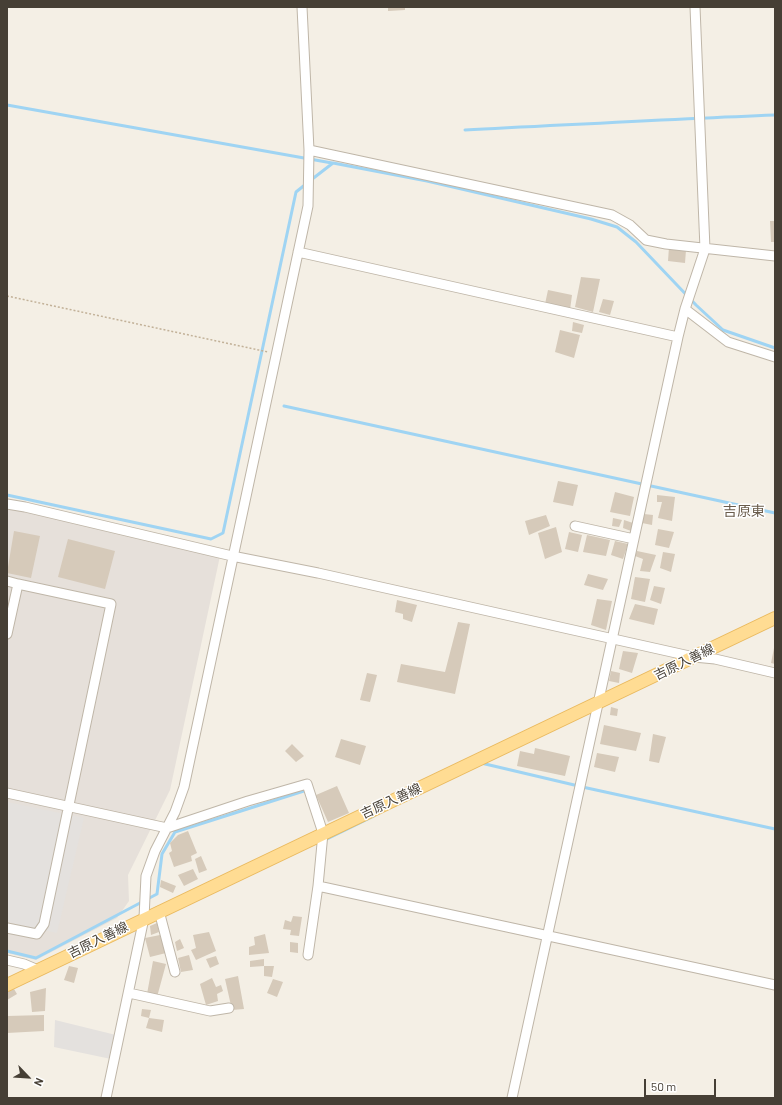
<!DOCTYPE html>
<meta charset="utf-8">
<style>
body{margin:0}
#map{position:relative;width:782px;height:1105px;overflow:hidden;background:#f4efe5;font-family:Barlow,sans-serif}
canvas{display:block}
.frame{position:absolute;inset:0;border:8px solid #463f35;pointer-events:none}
.north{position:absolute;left:8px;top:1057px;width:40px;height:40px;-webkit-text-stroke:3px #fff;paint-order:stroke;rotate:115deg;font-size:11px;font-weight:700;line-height:16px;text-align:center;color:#463f35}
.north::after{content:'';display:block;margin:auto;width:14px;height:18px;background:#463f35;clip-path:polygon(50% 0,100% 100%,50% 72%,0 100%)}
.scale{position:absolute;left:644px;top:1079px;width:72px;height:18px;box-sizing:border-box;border:2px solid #463f35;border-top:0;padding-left:5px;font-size:12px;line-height:14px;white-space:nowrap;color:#463f35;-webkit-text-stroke:3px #fff;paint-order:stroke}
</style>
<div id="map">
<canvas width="782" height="1105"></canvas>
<div class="frame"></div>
<div class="north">N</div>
<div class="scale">50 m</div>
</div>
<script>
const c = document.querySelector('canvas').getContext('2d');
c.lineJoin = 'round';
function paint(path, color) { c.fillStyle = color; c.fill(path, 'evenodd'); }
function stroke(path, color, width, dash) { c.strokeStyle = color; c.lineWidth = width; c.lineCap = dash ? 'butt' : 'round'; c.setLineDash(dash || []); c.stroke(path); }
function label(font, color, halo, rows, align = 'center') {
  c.font = font + ' Barlow,"Noto Sans JP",sans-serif'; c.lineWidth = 3; c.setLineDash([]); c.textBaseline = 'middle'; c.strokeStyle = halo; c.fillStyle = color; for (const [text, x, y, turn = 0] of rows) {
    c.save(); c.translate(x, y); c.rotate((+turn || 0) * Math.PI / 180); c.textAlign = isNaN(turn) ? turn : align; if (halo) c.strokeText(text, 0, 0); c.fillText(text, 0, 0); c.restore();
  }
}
const industrial = new Path2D(`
 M7 509 22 510 220 556 170 790 128 875 129 901 117 918 36 960 7 953Z`);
const parking = new Path2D(`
 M7 802 84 818 57 933 7 922Z
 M55 1020 116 1035 111 1059 54 1047Z`);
const stream = new Path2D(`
 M7 105 332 163
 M465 130C568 125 672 119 775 115
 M311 180 333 163 427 181 591 219 617 227 636 242 696 305 723 330 775 348
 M284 406 775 513
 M7 495 211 539 223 533 296 192 306 184
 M481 763 587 788 775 829
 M326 835 327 839 374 816
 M7 951 36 958 157 894 162 854 175 832 307 790`);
const building = new Path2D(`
 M388 7H405V10L388 11Z
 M770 221H775V242H771Z
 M669 247 686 250 685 263 668 261Z
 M581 277 600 279 593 312 575 307Z
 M548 290 572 295 570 310 545 304Z
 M603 299 614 301 610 315 599 312Z
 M573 322 584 325 582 333 572 331Z
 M560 330 580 335 574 358 555 352Z
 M558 481 578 485 573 506 553 502Z
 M615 492 634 497 630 516 610 512Z
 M657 495 675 497 672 521 658 518 662 502H657Z
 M644 514 653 515 652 525 642 523Z
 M546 515 550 526 529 535 525 521Z
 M613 518 622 520 619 527 612 526Z
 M624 520 633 523 631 531 623 528Z
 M556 527 562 552 545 559 538 533Z
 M658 529 674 532 669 548 655 545Z
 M14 531 40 536 31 578 7 573Z
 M569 532 582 535 578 552 565 549Z
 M587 535 610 540 606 556 583 552Z
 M68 539 115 551 105 589 58 577Z
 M615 541 628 544 623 559 611 555Z
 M637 551 656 555 650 572 640 571 643 559 635 556Z
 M663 552 675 554 671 572 660 568Z
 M588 574 608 579 603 590 584 585Z
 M635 577 650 579 645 602 631 599Z
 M654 586 665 588 661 604 650 600Z
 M597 599 612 601 606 630 591 625Z
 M397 600 417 605 412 622 403 619V614L395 612Z
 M635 604 658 609 654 625 629 619Z
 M458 622 470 624 455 694 397 682 401 664 445 672Z
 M774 648H775V664L771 663Z
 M623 651 638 653 632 673 619 669Z
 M611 671 620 673 619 683 609 681Z
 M367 673 377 675 370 702 360 700Z
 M611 707 618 709 617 716 610 715Z
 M604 725 641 733 636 751 600 744Z
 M653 734 666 737 659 763 649 761Z
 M341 739 366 746 360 765 335 757Z
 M292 744 304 756 296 762 285 751Z
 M535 748 570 756 565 776 517 766 520 751 534 754Z
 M597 753 619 757 615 772 594 767Z
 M337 786 349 813 328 822 316 795Z
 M188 831 197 853 191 856 192 861 174 867 169 853 172 851 170 843 178 835Z
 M201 856 207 870 199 873 195 859Z
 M193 869 198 879 184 886 178 875Z
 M161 880 176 886 173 893 160 887Z
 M293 916 302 917 299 936 290 935 291 930 283 929 285 920 291 922Z
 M157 923 159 932 151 935 150 926Z
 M209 932 216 951 196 960 191 950 196 948 193 935Z
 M265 934 269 953 249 955V947L255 945 254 937Z
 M160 935 166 953 150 957 145 938Z
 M180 939 184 948 177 951 175 942Z
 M290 942 298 943V953L290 952Z
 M189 955 193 970 181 972 178 958Z
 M216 956 219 964 210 968 206 959Z
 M264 959V966L250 967V961Z
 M153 961 166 964 157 997 147 994Z
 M69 966 78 968 74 983 64 980Z
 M264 966H274L272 977 264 976Z
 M238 976 244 1009 232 1010 225 979Z
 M212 978 216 987 221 985 223 991 217 994 218 1001 206 1005 200 984Z
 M273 979 283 982 277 997 267 993Z
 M46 988 45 1011 32 1012 30 992Z
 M14 989 17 994 7 1000V992Z
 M142 1009 151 1010 149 1018 141 1016Z
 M44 1015V1031L7 1033V1016Z
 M149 1018 164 1020 162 1032 146 1028Z`);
const path = new Path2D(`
 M7 296 268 352`);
const minor = new Path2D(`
 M309 150 612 215 630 225 646 240 666 244 775 256
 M298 252 678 337
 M685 309 728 342 775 357
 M7 504 25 507 232 556 318 573 694 657 715 659 775 673
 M575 526 634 539
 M7 581 18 584
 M7 634 18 584 111 604 44 924 37 934 7 928
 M7 793 167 828 248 801 307 784 323 833 318 886 775 985
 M159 911 175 972
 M308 955 318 886
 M7 960 24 964 38 970
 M129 993 210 1011 229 1008
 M106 1098 144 918 146 876 155 851 175 812 184 787 308 206 309 150 302 7
 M512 1098 678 337 685 309 705 249 695 7`);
const major = new Path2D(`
 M7 985 775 618`);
const streetNames = [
 ["吉原入善線",684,662,-26],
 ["吉原入善線",391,801,-25],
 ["吉原入善線",98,940,-26]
];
const neighbourhoodNames = [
 ["吉原東",744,511]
];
paint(industrial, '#e6e0da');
paint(parking, '#e4e1de');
stroke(stream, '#9fd4f3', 3);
paint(building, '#d6caba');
stroke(minor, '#bfb6a8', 11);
stroke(major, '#e9b95e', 14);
stroke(path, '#c2b198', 1.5, [2, 2]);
stroke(minor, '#fff', 9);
stroke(major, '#ffdc93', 12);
label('13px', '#463f35', '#fff', streetNames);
label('14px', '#6a5c4b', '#fff', neighbourhoodNames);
</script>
